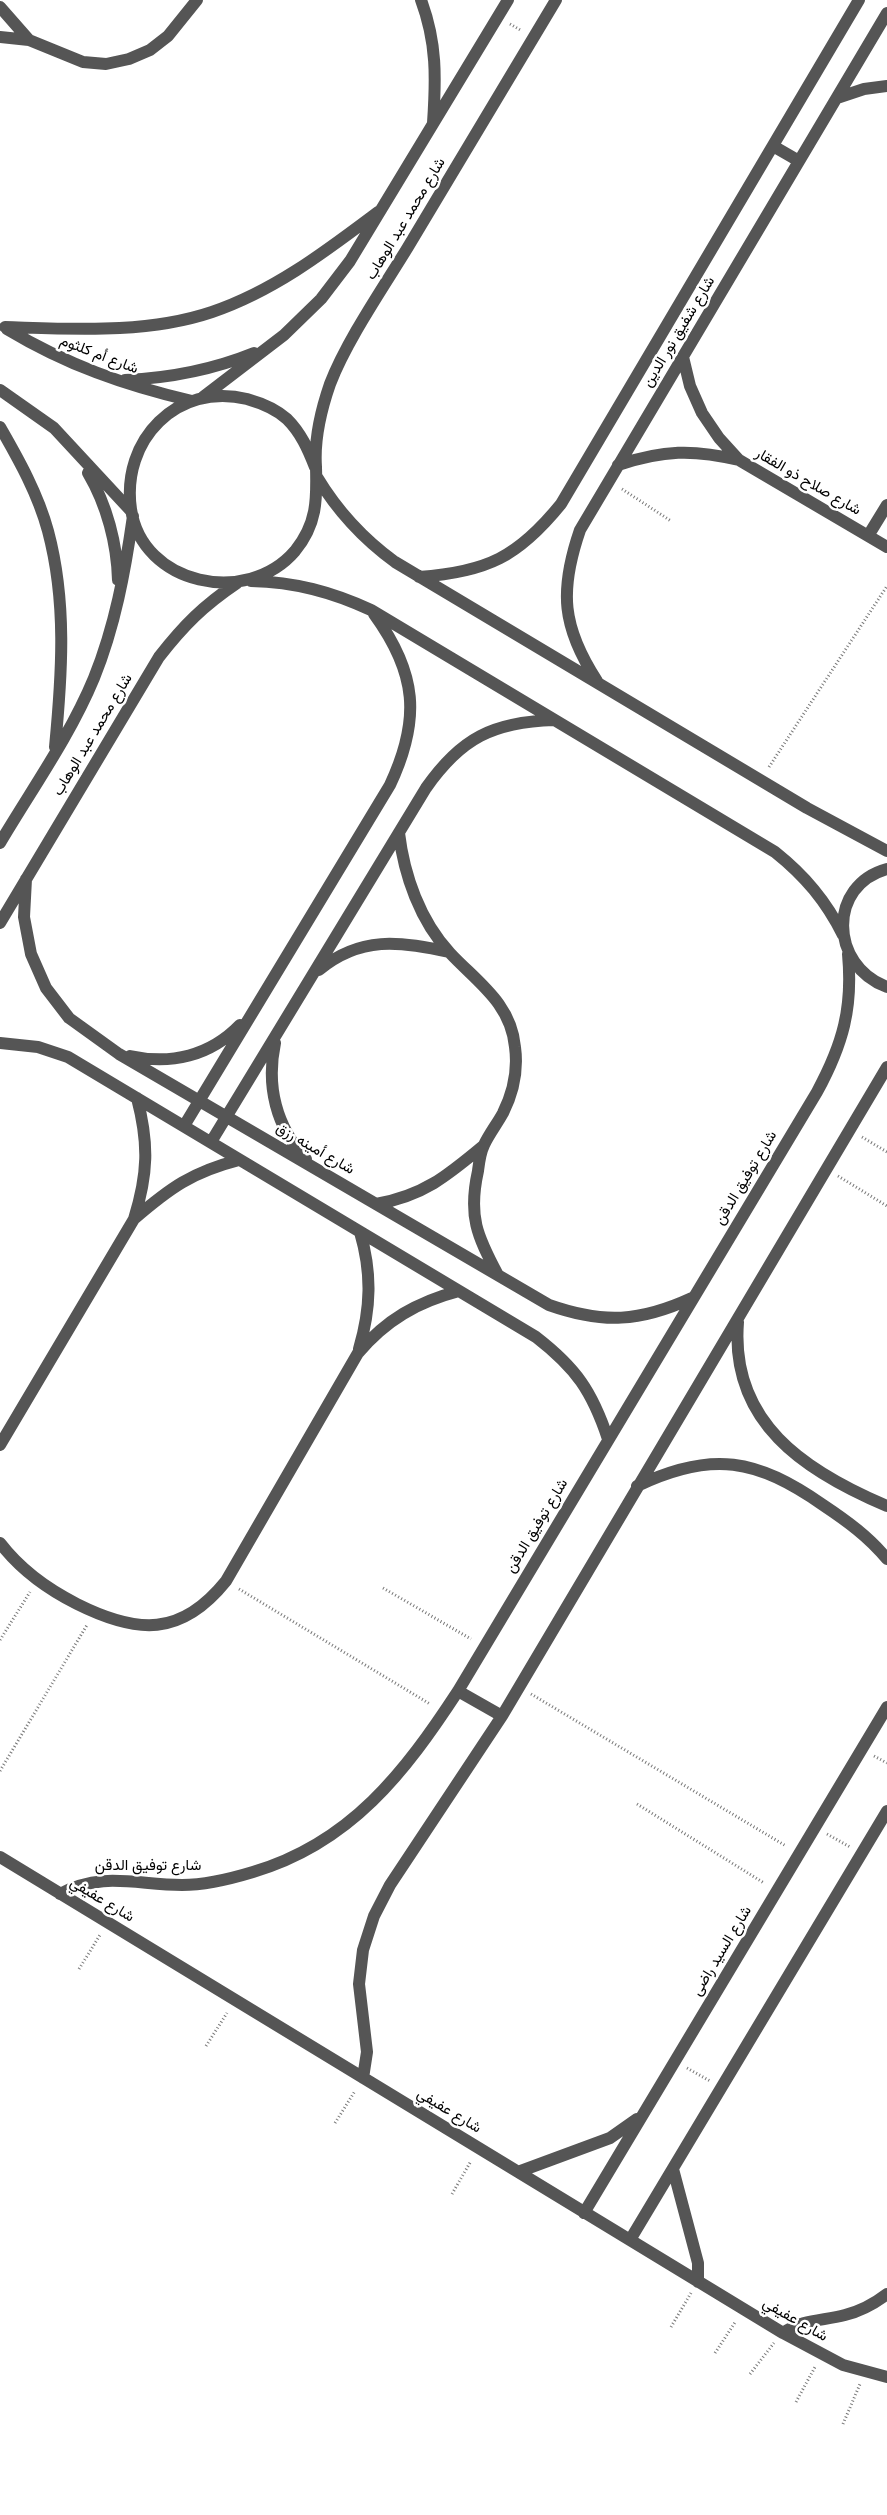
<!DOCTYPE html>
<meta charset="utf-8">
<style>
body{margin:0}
canvas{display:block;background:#fff}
</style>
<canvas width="887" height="2515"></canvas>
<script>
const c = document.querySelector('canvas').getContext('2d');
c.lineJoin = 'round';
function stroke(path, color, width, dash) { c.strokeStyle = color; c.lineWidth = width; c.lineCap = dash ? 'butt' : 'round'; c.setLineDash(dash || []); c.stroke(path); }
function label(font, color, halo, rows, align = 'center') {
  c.font = font + ' "Space Grotesk",Vazirmatn,sans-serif'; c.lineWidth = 5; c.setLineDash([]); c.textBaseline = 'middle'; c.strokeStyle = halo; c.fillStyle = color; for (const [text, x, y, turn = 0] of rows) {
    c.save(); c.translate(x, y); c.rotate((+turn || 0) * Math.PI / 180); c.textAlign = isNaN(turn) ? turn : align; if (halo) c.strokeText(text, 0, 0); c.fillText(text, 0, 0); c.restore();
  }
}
const path = new Path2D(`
 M510 24 522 31
 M622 489 671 521
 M769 767 887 586
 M862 1137 887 1152
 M838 1176 887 1206
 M383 1588 471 1639
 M239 1589 430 1704
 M0 1640 30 1592
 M531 1694 786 1846
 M874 1756 887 1763
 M0 1771 87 1625
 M637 1804 764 1883
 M827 1834 850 1847
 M79 1969 100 1935
 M206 2046 227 2013
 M687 2068 710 2081
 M335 2123 355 2091
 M452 2194 471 2161
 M671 2327 691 2293
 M715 2353 736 2321
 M750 2374 774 2343
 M796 2402 815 2367
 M843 2424 860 2384`);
const minor = new Path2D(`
 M421 0C437 43 436 78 433 123
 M0 7 29 40 83 62 106 64 129 59 150 50 168 36 197 0
 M0 37 29 40
 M837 98 864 89 887 86
 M773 146 799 161
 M5 327C73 329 147 334 212 312 274 291 326 251 378 212
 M7 329C67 365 124 385 192 401
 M683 357 690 386 702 413 719 438 739 460 887 547
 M125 380C170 378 212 370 254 353
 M0 390 54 428 131 511
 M203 397 284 335 321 299 350 261 508 0
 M0 427C19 460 38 494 48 531 67 602 62 674 55 747
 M618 465C663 450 693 449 739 460
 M315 467C308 449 301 433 287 419 276 409 261 403 247 399 177 382 121 440 131 509 142 585 247 607 295 551 317 524 317 500 316 467 314 439 321 410 330 384 347 340 383 288 408 247 457 164 507 82 556 0
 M88 473C107 505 117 544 118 580
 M317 477C338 512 362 538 395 562L807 808 887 851
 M868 536 887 505
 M419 577C487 572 518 557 561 504L859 0
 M251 581C295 582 332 592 371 610L775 852C805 876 826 901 843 935
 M597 681C562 627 559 591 580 530L887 13
 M399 833C404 875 420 921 450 953 477 982 511 1003 515 1047 518 1069 513 1093 503 1113 497 1124 489 1134 484 1145 480 1153 479 1163 478 1171 468 1216 477 1236 498 1275
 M0 843C32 789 70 736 94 678 115 626 125 572 133 516
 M887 869C828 885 829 965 887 987
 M26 879 24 917 31 954 46 988 69 1018 119 1054 549 1305C603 1324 640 1322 692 1298
 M0 923 159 657C184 625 203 606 237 583
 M319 970C360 936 400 941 449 952
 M0 1043 38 1047 68 1057 536 1337C576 1368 592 1391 608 1439
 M275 1043C266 1086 276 1127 306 1159
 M130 1056C171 1065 210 1056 240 1025
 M184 1126 390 785C421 719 417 673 374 614
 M211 1142 426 788C461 738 493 722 554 720
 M376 1204C423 1196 447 1176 483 1146
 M134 1219C170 1188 192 1172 239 1160
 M738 1322C730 1422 804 1471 887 1506
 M359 1349C371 1308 372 1273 360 1232
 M0 1445 134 1219C148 1174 149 1144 137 1098
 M637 1486C712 1450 757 1459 823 1505 847 1521 869 1537 887 1559
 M0 1543C20 1569 47 1589 77 1604 137 1634 181 1637 226 1581L358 1353C386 1320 417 1302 459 1291
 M458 1691 502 1716
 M0 1857 783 2333 843 2365 887 2377
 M60 1894C102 1871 137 1885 182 1885 206 1885 230 1879 253 1872 351 1843 405 1772 458 1691L817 1092C843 1044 853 1008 848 954
 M363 2078 367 2052 359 1984 363 1950 374 1916 390 1885 502 1716 887 1067
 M673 2169 698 2263V2282
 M518 2172 610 2138 637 2119
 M584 2213 887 1707
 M630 2240 887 1811
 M783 2333C803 2319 822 2321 845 2315 861 2311 874 2304 887 2294`);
const streetNames = [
 ["شارع محمد عبد الوهاب",406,219,-59],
 ["شارع شفيق نور الدين",679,332,-59],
 ["شارع أم كلثوم",99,355,21],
 ["شارع صلاح ذو الفقار",808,482,30],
 ["شارع محمد عبد الوهاب",93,735,-59],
 ["شارع أمينه رزق",315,1149,30],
 ["شارع توفيق الدقن",746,1178,-59],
 ["شارع توفيق الدقن",537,1526,-59],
 ["شارع توفيق الدقن",148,1866],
 ["شارع عفيفي",102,1900,31],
 ["شارع السيد راضى",722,1951,-59],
 ["شارع عفيفي",449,2111,31],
 ["شارع عفيفي",795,2320,30]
];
stroke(path, '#777', 3, [1, 2.5]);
stroke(minor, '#555', 12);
label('15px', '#000', '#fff', streetNames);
</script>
